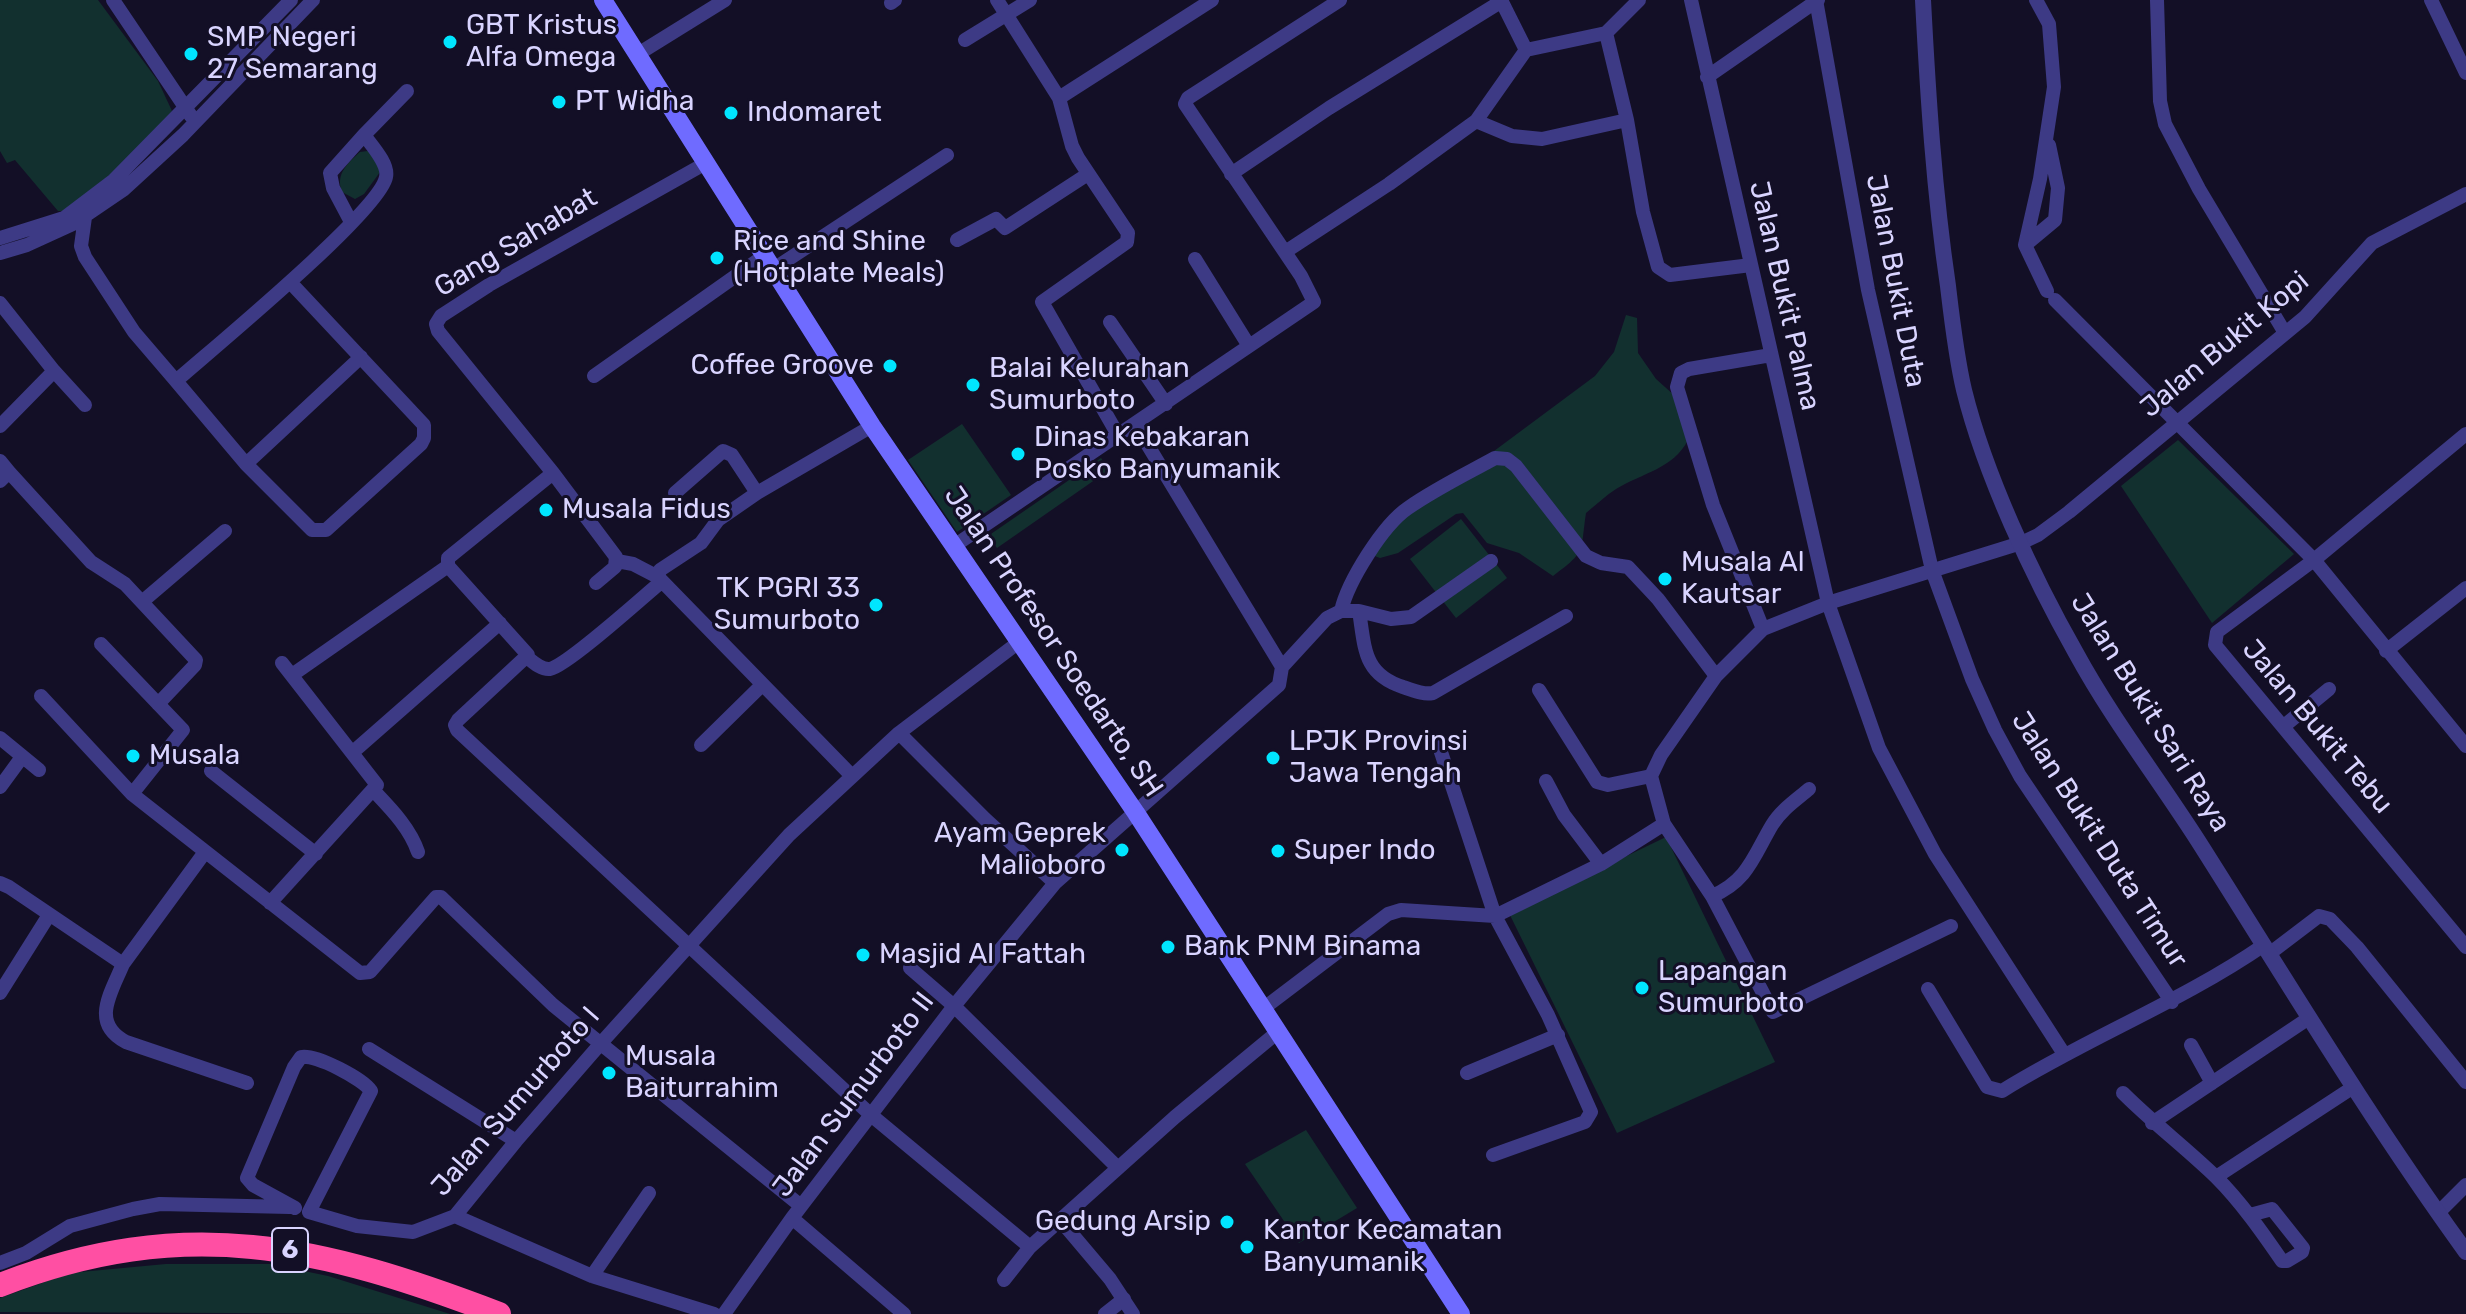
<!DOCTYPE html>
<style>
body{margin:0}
canvas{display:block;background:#130f26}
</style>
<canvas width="2466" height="1314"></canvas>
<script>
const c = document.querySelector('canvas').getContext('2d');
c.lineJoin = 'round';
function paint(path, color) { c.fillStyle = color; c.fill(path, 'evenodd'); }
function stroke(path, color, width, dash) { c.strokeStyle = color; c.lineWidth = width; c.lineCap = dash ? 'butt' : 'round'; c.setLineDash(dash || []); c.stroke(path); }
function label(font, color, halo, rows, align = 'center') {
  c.font = font + ' Rubik,sans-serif'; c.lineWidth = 6; c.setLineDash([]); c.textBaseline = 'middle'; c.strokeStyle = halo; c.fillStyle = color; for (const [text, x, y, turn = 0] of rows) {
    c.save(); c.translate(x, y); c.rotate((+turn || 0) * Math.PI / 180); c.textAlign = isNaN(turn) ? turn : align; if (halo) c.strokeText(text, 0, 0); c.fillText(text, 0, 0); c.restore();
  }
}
const green = new Path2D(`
 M0 0H98L158 81 172 111 160 130 70 211H58L15 160 7 163 0 151Z
 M368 151 383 168 364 194 355 199 342 192C335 174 348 163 360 152Z
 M1626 315 1637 318 1638 353 1656 379 1675 396 1688 440C1673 469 1642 473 1616 489 1605 496 1596 505 1586 513 1580 552 1587 551 1553 576L1519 553 1487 543 1463 513 1456 514 1398 553 1380 558 1367 553 1377 538 1595 376 1614 352Z
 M962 424 1011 495 957 532 908 460Z
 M2178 440 2294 554 2212 623 2121 486Z
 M1101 458 1109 470 997 548 988 536Z
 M1461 519 1507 578 1456 618 1410 559Z
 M1666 837 1775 1062 1617 1133 1509 913Z
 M1306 1130 1357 1208 1299 1243 1245 1164Z
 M166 1264H270L328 1276 450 1314 0 1312V1298L70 1273Z`);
const minor = new Path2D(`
 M113 0 191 116
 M997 0 1059 98 1072 146 1078 158 1128 233 1127 242 1042 302 1118 435
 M1501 0 1526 50
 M1691 0 1828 603 1879 748 1935 854 2064 1054
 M1816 0 1868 290 1932 570 1972 679 1995 730 2020 776 2172 1002
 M2036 0 2049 24 2054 87 2040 179 2025 245 2047 291
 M2157 0 2160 101 2165 124 2199 189 2285 333
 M2431 0 2466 73
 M891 3 895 0
 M1606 33 1627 120 1643 212 1658 267 1670 275 1751 265
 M965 40 1030 0
 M1526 50 1606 33 1639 0
 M638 54 725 0
 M1707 77 1818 0
 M1059 98 1212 0
 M1476 121 1512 136 1542 139 1627 120
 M364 135 407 91
 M1231 174 1329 108 1502 1
 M85 217 81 246 85 257 134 332 176 381C210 351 380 211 386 177 389 164 372 146 364 135L330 173 333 188 351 222
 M0 238 64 218 114 180 291 0
 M957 240 996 219 1005 228 1088 174
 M2025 245 2055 220 2058 188 2049 145
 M1285 252 1389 184 1476 121 1526 50
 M0 253 27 245 73 224 123 190 183 135 313 0
 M1195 259 1249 346
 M772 270 947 155
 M2055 300 2314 560 2466 746
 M0 303 54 371 85 405
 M1110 322 1166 404
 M594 376 764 256
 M176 381 246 464 312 530H326L421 444 424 438V425L290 282
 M0 426 54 371
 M2466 434 2314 560 2217 632 2215 645 2466 947
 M0 461 9 472 0 481
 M246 464 361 357
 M9 472 91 562 125 584 196 660 195 665 158 704
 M553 473 448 558V566L528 655 458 720 455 725 457 730 871 1115 1030 1247 1175 1117 1279 1031
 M675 493 723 451 732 455 757 493 718 520 701 543 660 570 658 577 852 776
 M757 493 872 426
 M954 546 1314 302 1301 276 1185 104 1188 98 1340 0
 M617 561 633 564 658 577
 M596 583 615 567 616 557 553 473 438 331 436 324 441 316 489 285 706 163
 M143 601 225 531
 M1341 611C1348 581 1383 525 1408 508 1435 489 1466 474 1495 458L1507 459 1516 466 1586 556 1601 563 1628 567 1658 599 1716 676
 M1359 611 1391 619 1411 617 1491 561
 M1763 629 1713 505 1677 387 1681 373 1689 369 1771 355
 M101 644 183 730 132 794
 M2386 651 2466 588
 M528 658C534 663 542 670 550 669 568 665 643 597 661 582
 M1282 667 1327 618 1341 611H1359C1365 648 1363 674 1403 687 1413 690 1422 695 1433 693L1566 616
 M292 675 448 566
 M1539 690 1597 782 1608 785 1651 776
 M41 696 132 794 360 973 370 972 436 897H441L553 1005 801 1206
 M2284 726 2329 689
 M899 733 985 819 1055 883
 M0 738 39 770
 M1438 743 1495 916 1548 1015 1591 1112 1585 1122 1493 1155
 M701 745 762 685
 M353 752 500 623
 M211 771 316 854
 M1546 781 1564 815 1601 864
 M0 787 22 757
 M374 791C391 809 410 828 418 852
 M1664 824 1712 896C1748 881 1754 855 1772 825 1781 810 1796 800 1809 789
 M0 883 9 887 123 964 205 852
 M1712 896 1773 1012 1951 926
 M270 903 377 785 282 663
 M2269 954 2319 916 2330 919 2357 947 2466 1082
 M123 964C111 993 90 1023 126 1042L247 1083
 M910 968 954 1006 1118 1168
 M1928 989 1987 1087 2002 1091C2087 1038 2181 1002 2264 945
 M0 993 49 915
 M1264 1008 1388 914 1401 910 1495 916 1601 864 1664 824 1651 776 1661 755 1716 676 1763 629 1828 603 2021 543 2038 535 2069 512 2305 317 2372 243 2466 194
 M2191 1045 2212 1083
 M369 1049 516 1141
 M1467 1073 1558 1035
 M2123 1093C2153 1123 2186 1148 2216 1177 2241 1202 2262 1232 2282 1261H2287L2302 1252 2303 1248 2272 1209 2250 1215
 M2152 1123 2309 1018
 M2216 1177 2352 1088
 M295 1208 253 1185 247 1178 294 1067 301 1057C316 1054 363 1079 371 1091L309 1212 357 1226 413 1232 455 1216 516 1141 602 1042 789 835 899 733 1019 642
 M2438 1213 2466 1185
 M455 1216 592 1276 714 1314
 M792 1218 904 1314
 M1061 1221 1110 1279 1133 1314
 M0 1263 26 1253 70 1226 133 1209 160 1204 290 1207
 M592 1276 649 1193
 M1004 1280 1030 1247
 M724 1314 792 1218 954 1006 1055 883 1279 685 1282 667 1135 424
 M1105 1314 1124 1299`);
const tertiary = new Path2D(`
 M1923 0C1928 96 1934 191 1948 286 1952 320 1956 356 1964 390 1985 475 2033 577 2076 653 2113 721 2161 782 2202 847 2288 983 2371 1121 2466 1252`);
const secondary = new Path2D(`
 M603 0 872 426 1136 813 1461 1314`);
const motorway = new Path2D(`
 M0 1285C185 1213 321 1246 499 1314`);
const markers = [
 [450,42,8,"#00e5ff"],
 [191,54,8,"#00e5ff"],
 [559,102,8,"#00e5ff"],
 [731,113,8,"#00e5ff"],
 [717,258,8,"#00e5ff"],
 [890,366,8,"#00e5ff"],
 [973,385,8,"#00e5ff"],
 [1018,454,8,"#00e5ff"],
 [546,510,8,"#00e5ff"],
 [1665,579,8,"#00e5ff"],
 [876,605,8,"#00e5ff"],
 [133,756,8,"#00e5ff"],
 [1273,758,8,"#00e5ff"],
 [1122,850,8,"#00e5ff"],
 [1278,851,8,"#00e5ff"],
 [1168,947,8,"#00e5ff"],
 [863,955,8,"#00e5ff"],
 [1642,988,8,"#00e5ff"],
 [609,1073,8,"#00e5ff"],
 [1227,1222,8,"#00e5ff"],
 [1247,1247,8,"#00e5ff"]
];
const shields = [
 [290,1250,36]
];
const shieldNames = [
 ["6",290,1250]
];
const poiNames = [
 ["GBT Kristus",466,26],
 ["Alfa Omega",466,58],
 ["SMP Negeri",207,38],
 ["27 Semarang",207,70],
 ["PT Widha",575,102],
 ["Indomaret",747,113],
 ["Rice and Shine",733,242],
 ["(Hotplate Meals)",733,274],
 ["Coffee Groove",874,366,"right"],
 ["Balai Kelurahan",989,369],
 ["Sumurboto",989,401],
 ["Dinas Kebakaran",1034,438],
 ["Posko Banyumanik",1034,470],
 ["Musala Fidus",562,510],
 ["Musala Al",1681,563],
 ["Kautsar",1681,595],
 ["TK PGRI 33",860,589,"right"],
 ["Sumurboto",860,621,"right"],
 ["LPJK Provinsi",1289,742],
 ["Jawa Tengah",1289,774],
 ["Musala",149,756],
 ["Ayam Geprek",1106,834,"right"],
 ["Malioboro",1106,866,"right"],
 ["Super Indo",1294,851],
 ["Bank PNM Binama",1184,947],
 ["Masjid Al Fattah",879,955],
 ["Lapangan",1658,972],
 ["Sumurboto",1658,1004],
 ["Musala",625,1057],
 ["Baiturrahim",625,1089],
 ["Gedung Arsip",1211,1222,"right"],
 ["Kantor Kecamatan",1263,1231],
 ["Banyumanik",1263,1263]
];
const streetNames = [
 ["Gang Sahabat",516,243,-31],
 ["Jalan Bukit Duta",1895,281,79],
 ["Jalan Bukit Palma",1784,296,77],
 ["Jalan Bukit Kopi",2225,345,-40],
 ["Jalan Profesor Soedarto, SH",1053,642,56],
 ["Jalan Bukit Sari Raya",2150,713,58],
 ["Jalan Bukit Tebu",2317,727,50],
 ["Jalan Bukit Duta Timur",2099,840,57],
 ["Jalan Sumurboto II",854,1095,-53],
 ["Jalan Sumurboto I",516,1102,-49]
];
paint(green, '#12302f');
stroke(minor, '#3d3a85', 14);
stroke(tertiary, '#3d3a85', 16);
stroke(secondary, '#6f6bff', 18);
stroke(motorway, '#ff4fa3', 24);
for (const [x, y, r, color] of markers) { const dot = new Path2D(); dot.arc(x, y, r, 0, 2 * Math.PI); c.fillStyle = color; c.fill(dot); stroke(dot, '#130f26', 3); }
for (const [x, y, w] of shields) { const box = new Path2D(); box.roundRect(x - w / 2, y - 22, w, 44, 6); c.fillStyle = '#130f26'; c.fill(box); stroke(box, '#d9d4ff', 2); }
label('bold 26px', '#d9d4ff', null, shieldNames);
label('28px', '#d9d4ff', '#130f26', poiNames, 'left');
label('28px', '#d9d4ff', '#130f26', streetNames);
</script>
